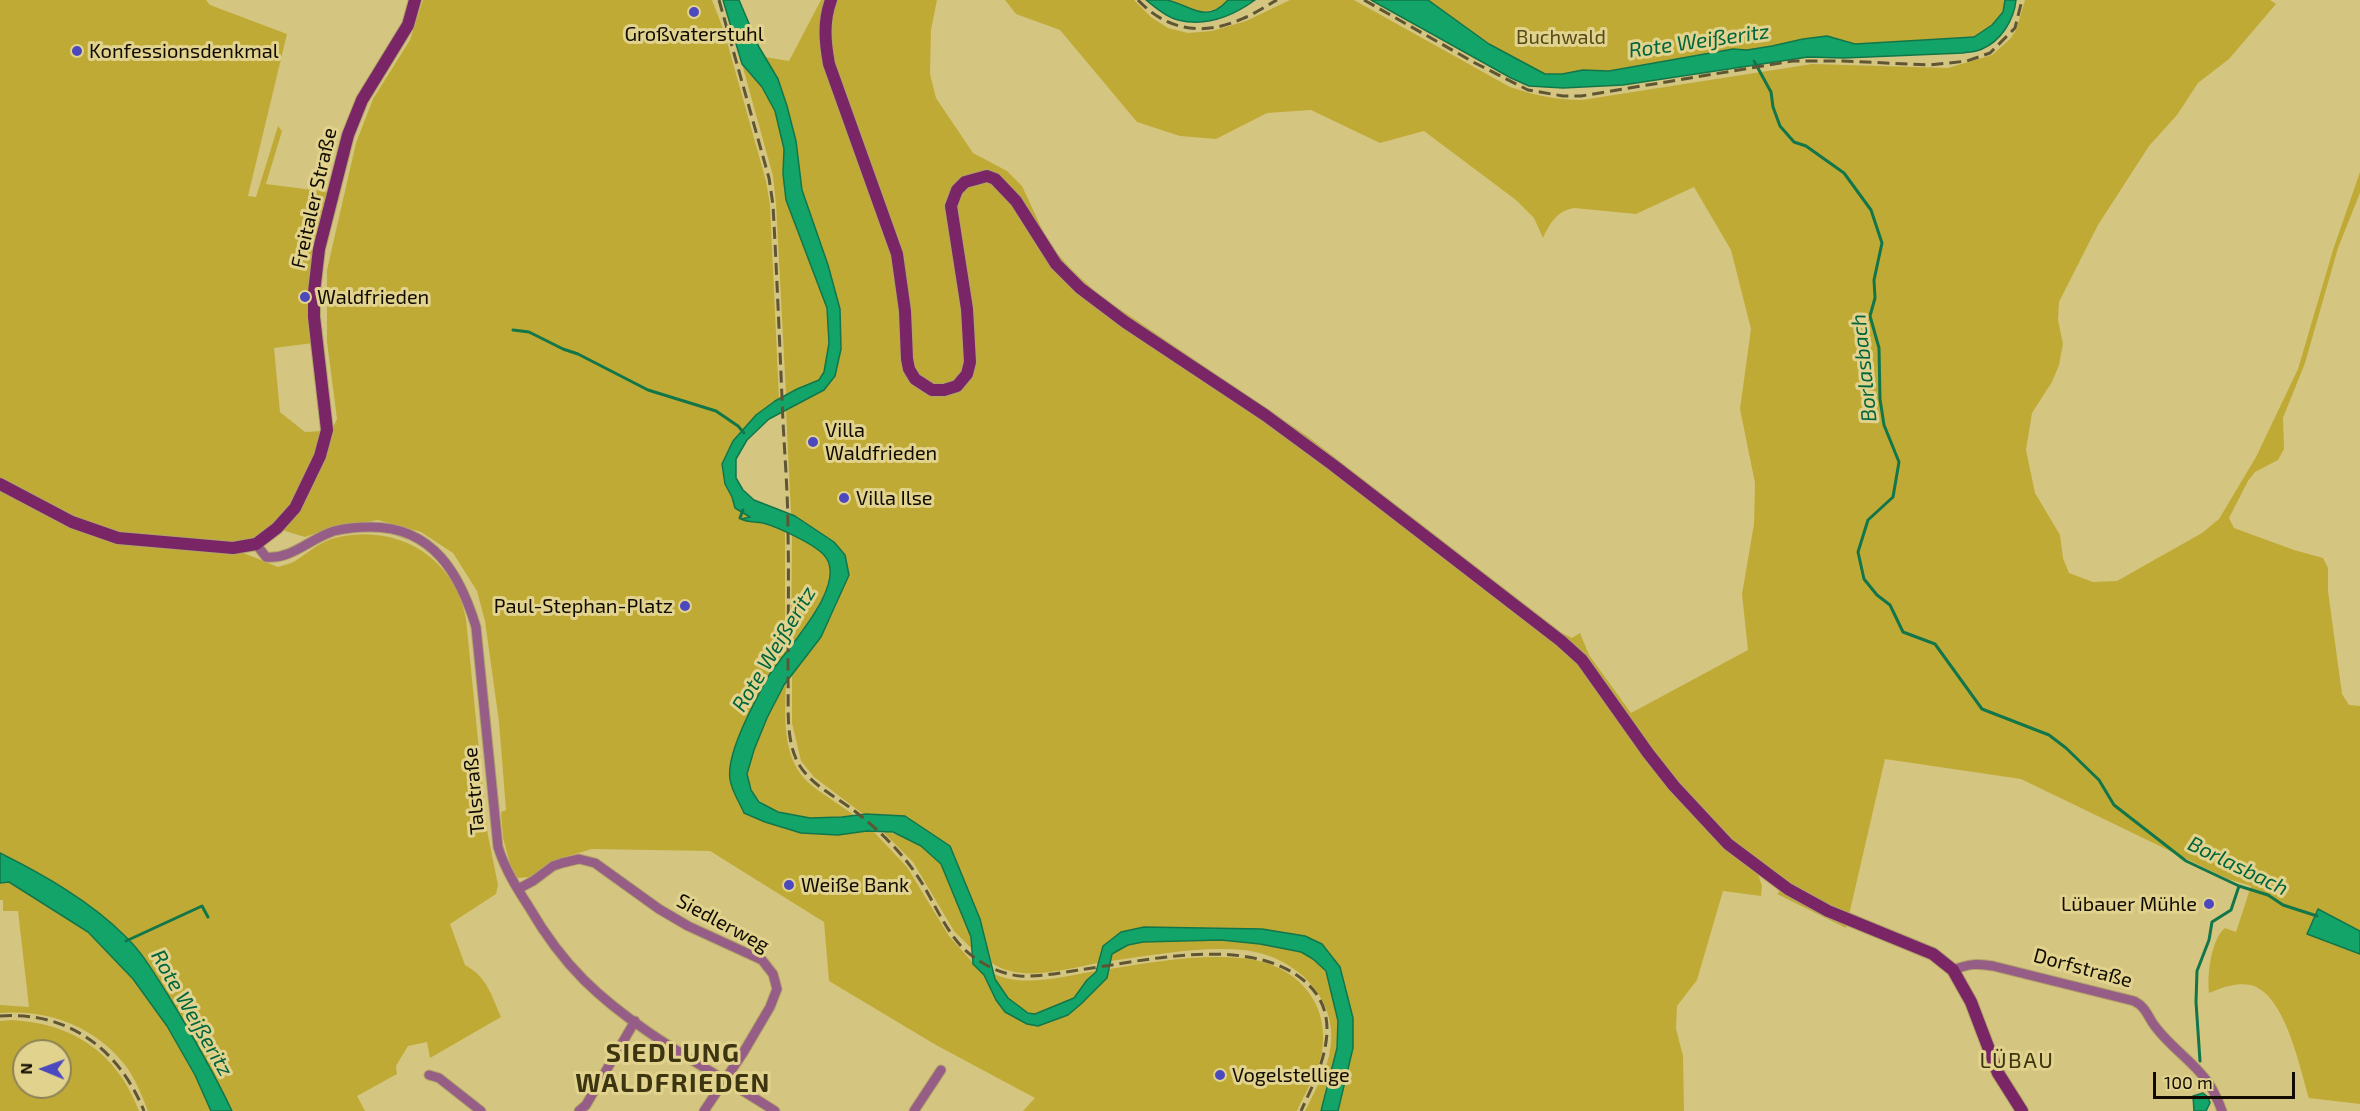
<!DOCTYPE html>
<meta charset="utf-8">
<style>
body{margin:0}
#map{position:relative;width:2360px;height:1111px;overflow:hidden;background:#d4c681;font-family:"Exo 2",sans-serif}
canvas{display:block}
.north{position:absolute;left:12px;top:1039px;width:60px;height:60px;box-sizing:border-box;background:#e1d38e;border:2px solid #8e8355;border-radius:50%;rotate:271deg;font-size:16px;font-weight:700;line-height:24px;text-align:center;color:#110b00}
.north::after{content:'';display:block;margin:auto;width:21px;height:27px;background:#4c49bf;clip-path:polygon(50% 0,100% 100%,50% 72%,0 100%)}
.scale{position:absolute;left:2153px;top:1072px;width:142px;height:27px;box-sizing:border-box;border:3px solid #110b00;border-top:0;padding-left:8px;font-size:18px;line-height:21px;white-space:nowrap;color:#110b00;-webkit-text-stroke:4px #e1d38e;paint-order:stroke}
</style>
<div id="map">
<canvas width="2360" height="1111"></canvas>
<div class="north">N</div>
<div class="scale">100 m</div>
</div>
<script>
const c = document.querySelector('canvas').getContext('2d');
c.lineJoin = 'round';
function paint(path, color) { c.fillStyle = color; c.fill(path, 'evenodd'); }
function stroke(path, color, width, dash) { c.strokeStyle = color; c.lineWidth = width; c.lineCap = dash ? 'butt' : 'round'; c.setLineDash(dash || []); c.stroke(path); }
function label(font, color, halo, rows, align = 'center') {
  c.font = font + ' "Exo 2",sans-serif'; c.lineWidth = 6; c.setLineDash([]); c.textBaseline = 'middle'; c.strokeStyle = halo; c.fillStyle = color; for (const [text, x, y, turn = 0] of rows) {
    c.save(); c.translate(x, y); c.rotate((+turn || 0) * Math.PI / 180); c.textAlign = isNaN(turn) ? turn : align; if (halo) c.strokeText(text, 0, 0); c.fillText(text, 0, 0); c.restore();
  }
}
const green = new Path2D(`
 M0 0H206L210 5 287 34 248 196 256 197 278 126 282 131 266 184 328 192 313 343 274 348 280 412 305 432 322 431 305 479 285 515 257 537 243 541 225 544 167 539 100 530 0 480Z
 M423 0H712L724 31 766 181 770 205 779 398 722 464 725 484 732 497 735 508 751 517 741 519C757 521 771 525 785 532V654L769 676 734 750 730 780 744 813 873 831 907 867 949 936 984 975 996 1000 1005 1012 1027 1024 1068 1015 1107 978 1109 969C1152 962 1198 954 1241 958 1292 962 1331 999 1322 1052 1318 1072 1305 1093 1297 1111H1023L1035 1098 936 1045 829 981 824 922 710 851 592 849 552 861 530 877 518 878 513 874 503 838 501 812 506 810 499 722 485 621 477 591 453 553 421 532 378 520 330 528 305 537 282 530 337 419 327 342V270L356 143 373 99 410 40Z
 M821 0H937L931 30 930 74 936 98 973 153 1007 171 1022 186 1049 244 1071 269 1099 295 1307 436 1562 633 1572 638 1580 633 1589 655 1631 713 1748 650 1742 594 1754 524 1755 483 1740 409 1751 329 1731 250 1694 187 1636 214 1574 208C1557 211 1550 223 1543 238L1534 218 1516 200 1424 131 1380 143 1311 110 1267 113 1216 139 1180 136 1137 122 1060 30 1016 14 1005 0H1134L1151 17 1168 28 1188 33 1212 31 1246 21 1290 0H1354L1510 87C1534 95 1556 100 1582 100L1812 64 1948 68 1992 55 2010 39 2016 30 2025 0H2270L2276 4 2229 59 2198 83 2177 115 2149 146 2098 225 2059 302 2058 320 2063 344 2059 365 2052 382 2032 413 2026 450 2035 493 2060 535 2063 558 2069 573 2093 582 2117 581 2202 533 2219 519 2256 457 2298 369 2333 250 2360 172V193L2338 248 2305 363 2283 418 2284 449 2278 460 2255 472 2248 481 2229 518 2234 528 2294 550 2323 558 2328 568V591L2342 694 2349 705 2360 706V931L2318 909 2307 934 2360 953V1104L2309 1098C2300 1069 2285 992 2250 985 2236 982 2221 988 2209 993 2207 975 2211 939 2225 928L2236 932 2251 886 2228 879 2021 779 1885 759 1846 928 1777 894 1781 890 1758 874 1762 886 1761 896 1723 891 1697 980 1677 1006 1676 1029 1683 1056 1684 1111H1338L1353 1048 1322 944 1144 927C1118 932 1106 936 1098 963 1066 969 1021 983 992 963L980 919 950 846 885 814H863L814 777 801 761 792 723V675L821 637 837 604 834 542 791 514 786 410 823 390 841 349 840 309 828 265 802 190 796 141 787 106 778 79 765 57 789 61Z
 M1169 0H1228C1211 19 1187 11 1169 0Z
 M1428 0H2005L2003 12 1992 25 1974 37 1855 44 1827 36 1803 39 1772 46 1747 50 1733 49 1609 71 1583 70 1562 74H1545L1489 44Z
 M742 64 762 87 775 111 784 149 783 174 827 308 829 344 824 373 819 380 786 394 776 204 773 176Z
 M0 489 92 536 119 542 241 552 278 567C283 565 290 564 295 561 309 552 322 540 339 537 399 524 455 558 466 619L487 830 498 885 496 894 450 924 465 965C487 977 491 994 501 1017L430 1058 427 1042 408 1046 396 1066 397 1074 357 1096 365 1111H232C212 1069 190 1031 165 991 153 972 142 952 125 936 90 901 44 875 0 853Z
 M792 535C801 540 816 547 824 555 845 577 805 627 791 645Z
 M786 683C785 716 781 759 810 784 823 795 841 805 855 816 820 821 753 823 748 776 746 758 775 700 786 683Z
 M883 832C903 833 932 848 942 866 954 888 962 914 971 937L972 949 954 931 913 862Z
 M9 882 88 932 133 979 167 1026 195 1075 211 1111H148C142 1096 135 1078 125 1065 95 1026 47 1009 0 1013V1005L29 1007 18 911H3V900H0V883Z
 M1221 940 1260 944 1301 952 1313 959 1326 971 1338 1021 1337 1048 1321 1111H1305C1314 1093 1324 1075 1329 1056 1343 1000 1295 955 1243 950 1200 946 1154 955 1111 961L1112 954 1128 945 1143 942Z
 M1096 971 1074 998 1035 1014C1017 1010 997 993 994 974 1025 988 1064 976 1096 971Z
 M11 1020C73 1023 117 1053 139 1111H0V1021ZM24 1051H60V1087H24Z`);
const water = new Path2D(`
 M723 0H739L759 47 778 79 787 106 796 141 802 190 828 265 840 309 841 349 835 376 824 390 769 419 747 440 736 459V478L743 490 754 500 795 516 834 542 845 555 849 575 821 637 784 685 767 718 754 750 747 774 751 790 759 802 778 812 810 818 842 817 866 814 905 816 950 846 980 919 995 979 1008 998 1028 1013 1035 1014 1074 998 1087 980 1096 972 1103 946 1121 932 1144 927 1262 929 1305 936 1322 944 1340 967 1353 1018V1048L1338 1111H1321L1337 1048 1338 1021 1326 971 1313 959 1301 952 1260 944 1221 940 1143 942 1128 945 1112 954 1107 978 1081 1004 1068 1015 1038 1026 1027 1024 1005 1012 996 1000 984 975 973 964 971 937 941 864 921 846 893 832 867 831 838 835 801 833 765 822 744 813C740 803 731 790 730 779 726 753 755 701 768 677 783 652 851 584 824 555 814 544 778 527 763 523 756 521 748 523 741 519L750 517 735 508 732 497 725 484 722 464 733 441 756 415 775 401 797 389 819 380 824 372 829 343 827 308 786 200 783 174 784 149 775 111 762 87 742 64Z
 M1146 0C1153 0 1159 0 1166 0 1188 3 1205 26 1228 0H1255C1233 16 1206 27 1178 20 1167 18 1155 7 1146 0Z
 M1371 0H1428L1489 44 1545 74H1562L1583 70 1609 71 1733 49 1747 50 1772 46 1803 39 1827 36 1855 44 1974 37 1992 25 2003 12 2005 0H2016C2014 20 2001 41 1982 49 1976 52 1969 52 1963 53L1844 58 1808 57 1623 85 1563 88 1529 86 1511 78Z
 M0 853C44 875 90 901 125 936 143 953 155 975 168 995 191 1033 213 1071 232 1111H211L195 1075 167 1026 133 979 88 932 9 882 0 883Z
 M2318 909 2360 931V954L2307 934Z
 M2203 1093 2208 1097 2210 1103 2206 1111H2194L2193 1096Z`);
const stream = new Path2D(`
 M1754 61 1771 92 1773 107 1780 126 1794 142 1806 146 1844 173 1871 210 1882 243 1874 280 1875 298 1870 316 1879 348 1880 399 1884 425 1899 462 1893 497 1868 520 1858 552 1864 579 1877 595 1890 605 1903 632 1935 644 1982 709 2049 735 2066 748 2099 780 2114 805 2186 861 2239 886 2268 895 2283 905 2317 916
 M513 330 529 332 563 349 578 354 648 390 716 411 738 426 744 433
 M740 518 743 510
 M126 941 202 906 208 917
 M2200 1061 2196 1002 2197 971 2209 940 2212 922 2231 910 2239 886`);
const street = new Path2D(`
 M256 544 266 557C291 560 311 538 334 531 346 528 359 527 371 527 433 527 460 574 476 627L498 847C505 869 516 887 529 907 544 933 562 958 584 980 636 1032 713 1071 775 1111
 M518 889 533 881 553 866 562 863 579 859 595 863 659 909 688 926 762 960 773 974 777 989 770 1007 743 1053 704 1111
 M1953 970C1968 964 1978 963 1993 966L2134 1001C2144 1006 2146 1012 2152 1022 2167 1045 2191 1059 2207 1081 2214 1091 2218 1100 2222 1111
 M429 1075 439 1078 481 1111
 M579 1111 586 1105 635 1021
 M914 1111 941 1070`);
const secondary = new Path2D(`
 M831 0C823 22 825 42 829 64L897 254 905 311 907 359 909 369 915 379 932 390H944L957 386 967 374 970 362 967 309 951 206 957 190 965 182 987 176 995 179 1016 201 1056 264 1080 288 1125 322 1265 415 1333 465 1561 641 1582 660 1648 753 1674 786 1728 844 1788 889 1828 911 1933 954 1953 970 1971 1002 1998 1073 2022 1111
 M0 484 72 522 118 538 233 548 256 544 277 528 295 508 320 456 327 430 314 317V292L319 249 348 135 362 100 408 25 415 0`);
const rail = new Path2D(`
 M719 0 769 178 773 205C777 278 780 350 783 422 785 459 788 497 788 534 789 582 788 630 788 679 789 706 785 738 798 763 810 784 833 795 852 809 878 829 903 853 920 880 934 902 944 928 962 947 977 962 999 974 1020 976 1039 977 1059 973 1079 970 1145 961 1246 935 1302 979 1348 1015 1320 1070 1301 1111
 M1138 0C1168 32 1205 36 1244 18 1256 13 1266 6 1277 0
 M1364 0 1475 63 1528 90 1563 96H1581L1793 61H1843L1930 65 1967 61 1990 53 2015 28 2022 0
 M0 1016C68 1011 119 1049 144 1111`);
const markers = [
 [694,12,6,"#4c49bf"],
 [77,51,6,"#4c49bf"],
 [305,297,6,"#4c49bf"],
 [813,442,6,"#4c49bf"],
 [844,498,6,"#4c49bf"],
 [685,606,6,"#4c49bf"],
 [789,885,6,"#4c49bf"],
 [2209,904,6,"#4c49bf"],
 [1220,1075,6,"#4c49bf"]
];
const poiNames = [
 ["Großvaterstuhl",694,34,"center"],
 ["Konfessionsdenkmal",89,51],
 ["Waldfrieden",317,297],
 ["Villa",825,430],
 ["Waldfrieden",825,453],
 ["Villa Ilse",856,498],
 ["Paul-Stephan-Platz",673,606,"right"],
 ["Weiße Bank",801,885],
 ["Lübauer Mühle",2197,904,"right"],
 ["Vogelstellige",1232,1075]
];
const parkNames = [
 ["Buchwald",1561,37]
];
const streetNames = [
 ["Freitaler Straße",314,198,-77],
 ["Talstraße",474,791,-95],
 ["Siedlerweg",723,923,28],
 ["Dorfstraße",2083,968,15]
];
const waterNames = [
 ["Rote Weißeritz",1699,41,-8],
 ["Borlasbach",1864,368,-96],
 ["Rote Weißeritz",774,649,-59],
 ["Borlasbach",2238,866,26],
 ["Rote Weißeritz",192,1013,60]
];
const quarterNames = [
 ["LÜBAU",2017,1061]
];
const districtNames = [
 ["SIEDLUNG",673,1053],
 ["WALDFRIEDEN",673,1083]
];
paint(green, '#c0aa36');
paint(water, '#12a469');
stroke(water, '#12764a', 1.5);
stroke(stream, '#12764a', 3);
stroke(street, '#b1a46a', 11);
stroke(secondary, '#b1a46a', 14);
stroke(street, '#965e86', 9);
stroke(secondary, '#7a2666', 12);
stroke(rail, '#5f5533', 3, [12, 6]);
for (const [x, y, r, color] of markers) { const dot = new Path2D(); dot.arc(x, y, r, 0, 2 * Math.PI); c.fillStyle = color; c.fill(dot); stroke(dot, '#e1d38e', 2); }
label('20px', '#110b00', '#e1d38e', poiNames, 'left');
label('20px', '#544a18', '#e1d38e', parkNames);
label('20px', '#110b00', '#e1d38e', streetNames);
label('italic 21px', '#00653d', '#e1d38e', waterNames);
c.letterSpacing = '1.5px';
label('22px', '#3c3510', '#e1d38e', quarterNames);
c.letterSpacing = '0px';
c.letterSpacing = '1.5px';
label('bold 26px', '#3c3510', '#e1d38e', districtNames);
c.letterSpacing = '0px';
</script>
